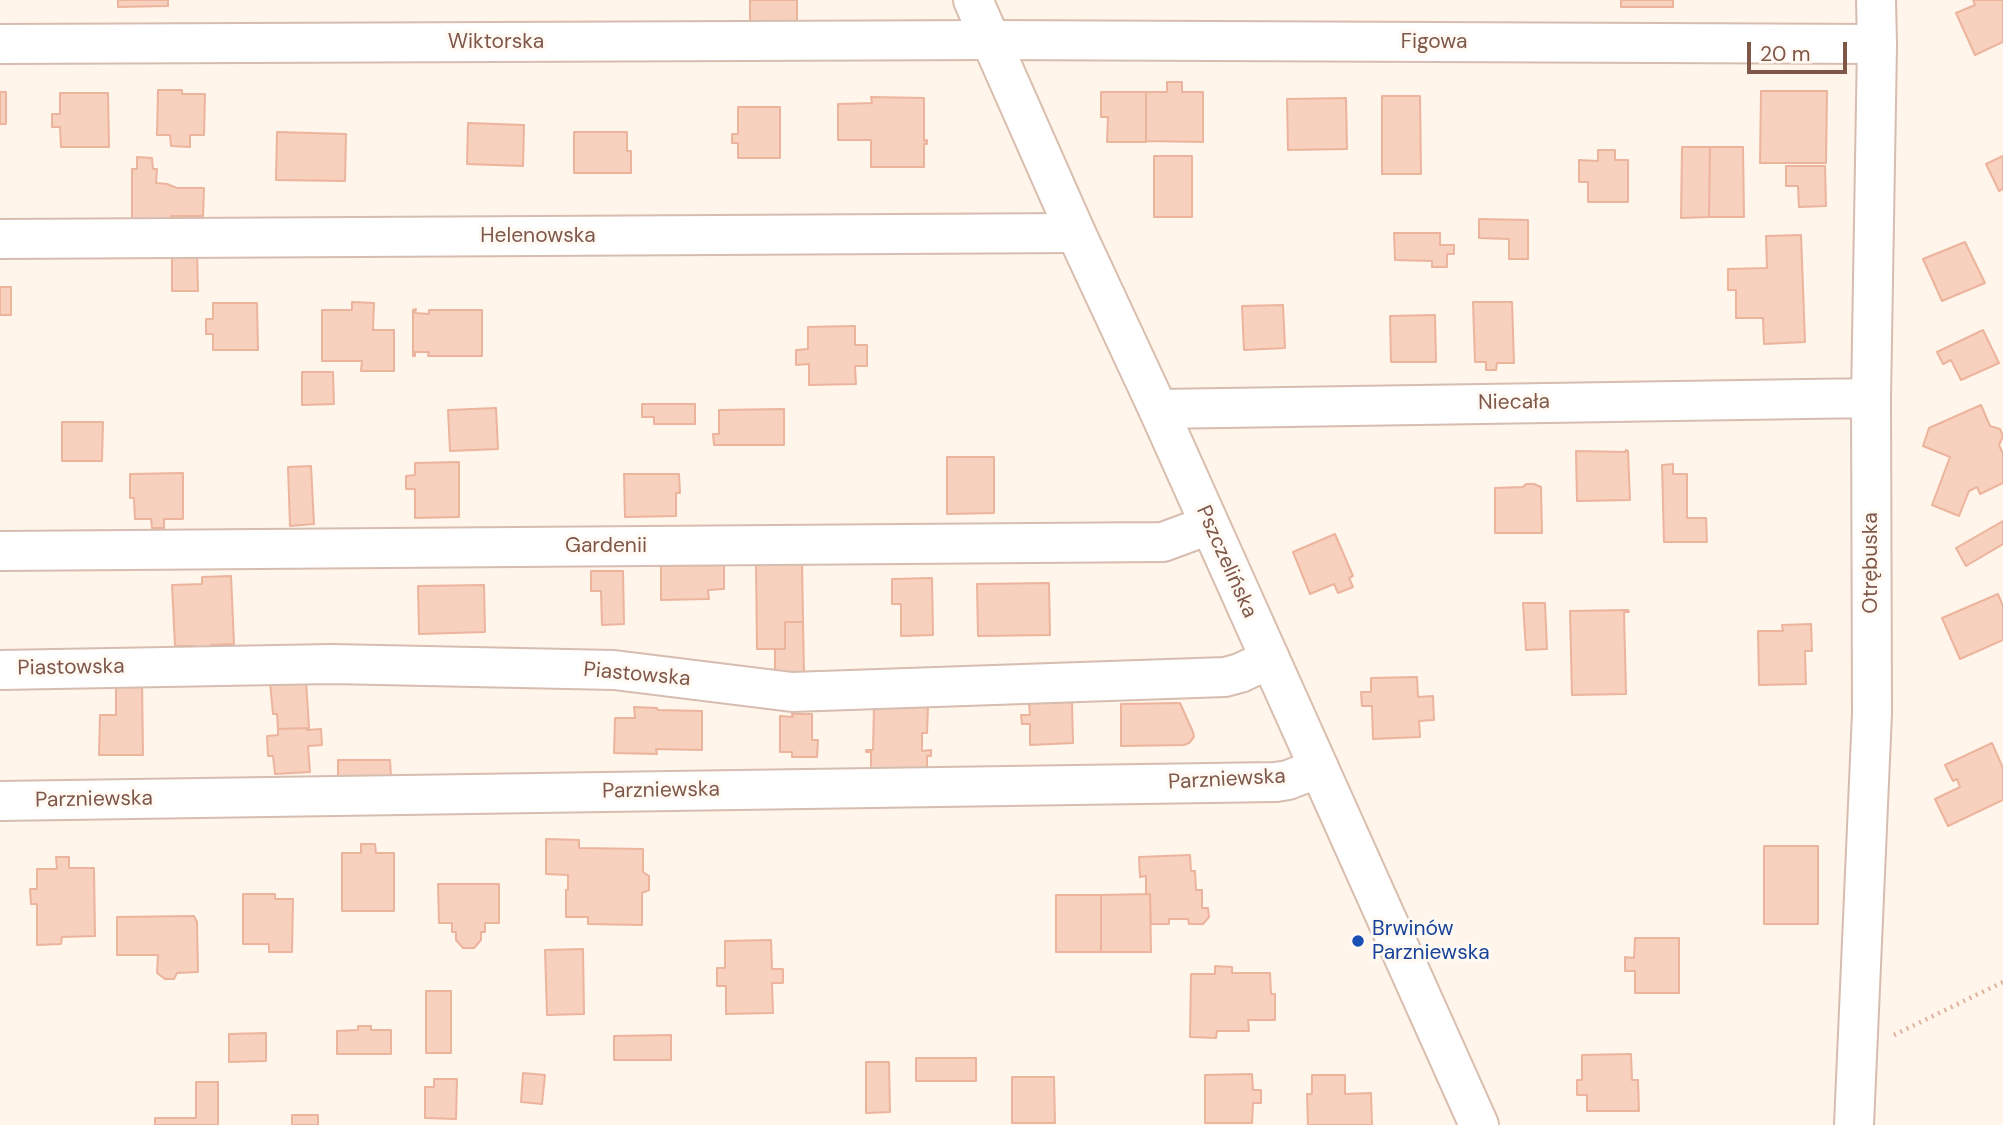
<!DOCTYPE html>
<meta charset="utf-8">
<style>
body{margin:0}
#map{position:relative;width:2003px;height:1125px;overflow:hidden;background:#fff5ea;font-family:"DM Sans",sans-serif}
canvas{display:block}
.scale{position:absolute;left:1747px;top:42px;width:100px;height:32px;box-sizing:border-box;border:4px solid #7e5749;border-top:0;padding-left:9px;font-size:21px;line-height:24px;white-space:nowrap;color:#7e5749;-webkit-text-stroke:5px #fff9f3;paint-order:stroke}
</style>
<div id="map">
<canvas width="2003" height="1125"></canvas>
<div class="scale">20 m</div>
</div>
<script>
const c = document.querySelector('canvas').getContext('2d');
c.lineJoin = 'round';
function paint(path, color) { c.fillStyle = color; c.fill(path, 'evenodd'); }
function stroke(path, color, width, dash) { c.strokeStyle = color; c.lineWidth = width; c.lineCap = dash ? 'butt' : 'round'; c.setLineDash(dash || []); c.stroke(path); }
function label(font, color, halo, rows, align = 'center') {
  c.font = font + ' "DM Sans",sans-serif'; c.lineWidth = 6; c.setLineDash([]); c.textBaseline = 'middle'; c.strokeStyle = halo; c.fillStyle = color; for (const [text, x, y, turn = 0] of rows) {
    c.save(); c.translate(x, y); c.rotate((+turn || 0) * Math.PI / 180); c.textAlign = isNaN(turn) ? turn : align; if (halo) c.strokeText(text, 0, 0); c.fillText(text, 0, 0); c.restore();
  }
}
const building = new Path2D(`
 M118 0H168V6L118 7Z
 M750 0H797V23H750Z
 M1621 0H1673V7H1621Z
 M1973 0H2003V42L1975 55 1956 13 1975 5Z
 M1167 82H1182V92H1203V142L1146 141V92H1167Z
 M158 90H182V94H205L204 135H190V147L171 146 170 135H157Z
 M1761 91H1827L1826 163H1760Z
 M0 92H6V124H0Z
 M1101 92H1146V142H1107L1108 117H1101Z
 M60 93H108L109 147H61L60 127H52V114H60Z
 M1382 96H1420L1421 174H1382Z
 M871 97 924 98V141L927 140V144H924V167H871V140H838V104L872 103Z
 M1346 98 1347 149 1288 150 1287 99Z
 M738 107H780V158H738V143H732V134H738Z
 M468 123 524 125 523 166 467 164Z
 M277 132 346 134 345 181 276 180Z
 M574 132H627V151H631V173H574Z
 M1682 147H1710L1709 217 1681 218Z
 M1710 147H1743L1744 217H1709Z
 M1598 150H1615V160H1628V202H1588V182H1579V160L1598 161Z
 M1154 156H1192V217H1154Z
 M2003 156V189L1999 191 1986 164Z
 M137 157 152 158 153 169H157L156 183 167 184 177 188H204L203 216H171V226H132V169H137Z
 M1786 166H1825L1826 206 1799 207 1798 186H1786Z
 M1479 219 1528 220V259H1509V239L1479 238Z
 M1394 233H1440V245H1454V254H1447V267H1432V261L1395 260Z
 M1801 235 1805 342 1764 344 1763 318H1736V290H1728V269L1767 268 1766 236Z
 M1965 242 1985 283 1942 301 1923 259Z
 M172 251H197L198 291H172Z
 M0 287H11V315H0Z
 M352 302 374 303 373 330H394V371H361L362 361H322V310H352Z
 M1473 302H1512L1514 363H1497L1496 370H1486V362H1475Z
 M213 303H257L258 350H213V334H206V319H213Z
 M1283 305 1285 348 1244 350 1242 306Z
 M416 309 415 313 429 314V310H482V356H428L429 352H415V356H413V310Z
 M1435 315 1436 362H1391L1390 316Z
 M855 326V345H867V366H855L856 384 809 385V364L796 365V350L808 349V327Z
 M1983 330 1999 363 1961 380 1951 360 1943 364 1937 352Z
 M302 372H333L334 404 302 405Z
 M642 404H695V424H654V417H642Z
 M1981 405 1990 426 2000 429 2003 436 1999 445 2003 454V483L1980 494 1977 487 1969 491 1959 516 1932 505 1950 457 1923 446 1929 428Z
 M496 408 498 449 450 451 448 410Z
 M784 409V445H714L713 434H719V410Z
 M62 422H103L102 461H62Z
 M1626 450 1628 451 1630 500 1577 501 1576 451 1625 452Z
 M947 457H994V513L947 514Z
 M459 462V517L415 518V489H406V476L415 475V463Z
 M1673 464V474H1687V518H1706L1707 542H1664L1662 465Z
 M311 466 314 524 290 526 288 467Z
 M183 473V519H164V528H152L151 519H135L134 498H130V474Z
 M624 474H679L680 493H676V516L625 517Z
 M1526 484H1534L1541 487 1542 533H1495V488L1523 487Z
 M2003 521V544L1966 566 1956 548Z
 M1335 534 1353 576 1349 578 1353 587 1338 593 1334 584 1310 594 1293 552Z
 M802 560 803 622H785V649H757L756 561Z
 M724 565V589L708 590 709 599 661 600V566Z
 M591 571H623L624 624 602 625 601 591H591Z
 M231 576 234 644 211 645V654L195 655 194 646H175L172 585 202 584V577Z
 M932 578 933 635 901 636V604H892V579Z
 M1049 583 1050 635 978 636 977 584Z
 M484 585 485 632 419 634 418 586Z
 M1998 594 2003 606V640L1960 659 1942 618Z
 M1523 603H1545L1547 649 1526 650Z
 M1628 610 1629 612H1624L1626 694 1572 695 1570 611Z
 M785 622H803L804 676H775V649H785Z
 M1811 624 1812 651H1805L1806 684 1759 685 1758 631H1783L1782 625Z
 M1417 677 1418 697 1433 696 1434 720 1419 721 1420 737 1373 739 1372 706H1362L1361 692H1371V678Z
 M306 680 309 728 278 729 277 714H273L270 682Z
 M116 681H142L143 755H99L100 715H116Z
 M1072 702 1073 743 1030 745V724H1022L1021 715H1030L1029 703Z
 M1180 703 1193 732 1194 737 1189 743 1184 745 1121 746V704Z
 M874 706H928L927 733H922V751L931 750V756H927V770L871 769V752H866V750H873Z
 M634 707 657 708 658 710 702 711V750L656 749 657 754 614 753 615 718H635Z
 M792 714H812V740H818L817 757H792V752H780V716L793 717Z
 M307 728V730L321 729 322 745 308 746 310 772 275 774 273 756H268L267 736 278 735V729Z
 M1992 743 2003 768V800L1948 826 1935 799 1960 787 1957 779 1953 781 1945 765Z
 M338 760H390L391 776 338 777Z
 M546 839 579 840V848L643 849V872L649 876V890L642 893V925L588 924V917H566V890H568V875L546 874Z
 M361 844H375L376 853H394V911H342V853H361Z
 M1764 846H1818V924H1764Z
 M1190 855 1191 871H1195L1196 890H1202V908H1208L1209 917 1203 924H1189L1188 919H1169V924H1151L1150 894H1146V876L1140 877 1139 857Z
 M56 857H69V868H94L95 936 62 937 61 944 37 945V904H31L30 889H37V869H57Z
 M438 884H499V923H485V932H481V940L474 948H463L456 940V932H452V923H439Z
 M243 894H275V899H293L292 952H269V944H243Z
 M1150 894 1151 952H1101V895Z
 M1056 895H1101V952H1056Z
 M194 916 197 922 198 972 177 973 174 979H165L157 973 158 955H117V917Z
 M1635 938H1679V993H1635V971H1625V957L1634 958Z
 M771 940 772 969H783V983H772L773 1013 726 1014V986H717V968H725V941Z
 M583 949 584 1014 547 1015 545 950Z
 M1215 966 1232 967V973H1270L1271 994H1275V1020H1248L1249 1031H1217L1216 1038 1190 1037 1191 974H1215Z
 M426 991H451V1053H426Z
 M358 1026H371V1030H391V1054H337V1031L358 1030Z
 M266 1033V1061L229 1062V1034Z
 M671 1035V1060H614V1036Z
 M1631 1054 1632 1080H1638L1639 1111H1587V1095H1577V1080H1582V1055Z
 M916 1058H976V1081H916Z
 M866 1062H889L890 1112 866 1113Z
 M523 1073 545 1075 542 1104 521 1102Z
 M1252 1074 1253 1090H1261V1103H1253L1252 1123H1205V1075Z
 M1312 1075H1345V1094L1371 1093 1372 1125H1308L1307 1094H1312Z
 M1012 1077H1054L1055 1123H1012Z
 M434 1079H457L456 1119 425 1118V1087H434Z
 M196 1082H218V1125H155V1118H196Z
 M292 1115H318V1125H292Z`);
const path = new Path2D(`
 M1894 1035 2003 982`);
const street = new Path2D(`
 M0 44 991 40 1877 44
 M0 239 1076 233
 M1158 409 1871 398
 M0 551 1163 542 1209 525
 M0 670 332 664 614 670 792 692 1225 677 1240 673 1270 659
 M0 801 1276 782 1288 780 1319 768
 M1854 1125 1872 713 1871 398 1877 44 1876 0`);
const secondary = new Path2D(`
 M973 0 1076 233 1158 409 1479 1125`);
const markers = [
 [1358,941,7,"#1a4fb4"]
];
const streetNames = [
 ["Wiktorska",496,42],
 ["Figowa",1434,42],
 ["Helenowska",538,236],
 ["Niecała",1514,403,-1],
 ["Gardenii",606,546],
 ["Pszczelińska",1226,562,66],
 ["Otrębuska",1871,563,-90],
 ["Piastowska",71,668,-1],
 ["Piastowska",637,675,5],
 ["Parzniewska",1227,780,-3],
 ["Parzniewska",661,791,-1],
 ["Parzniewska",94,800,-1]
];
const transitNames = [
 ["Brwinów",1372,929],
 ["Parzniewska",1372,953]
];
paint(building, '#f7d0be');
stroke(building, '#ecb49d', 2);
stroke(street, '#d6bdb0', 42);
stroke(secondary, '#d9bdad', 42);
stroke(path, '#deb2a0', 4.5, [2, 5]);
stroke(street, '#fff', 38);
stroke(secondary, '#fff', 38);
for (const [x, y, r, color] of markers) { const dot = new Path2D(); dot.arc(x, y, r, 0, 2 * Math.PI); c.fillStyle = color; c.fill(dot); stroke(dot, '#fff9f3', 2.5); }
label('21px', '#7e5749', '#fff9f3', streetNames);
label('21px', '#164399', '#fff9f3', transitNames, 'left');
</script>
